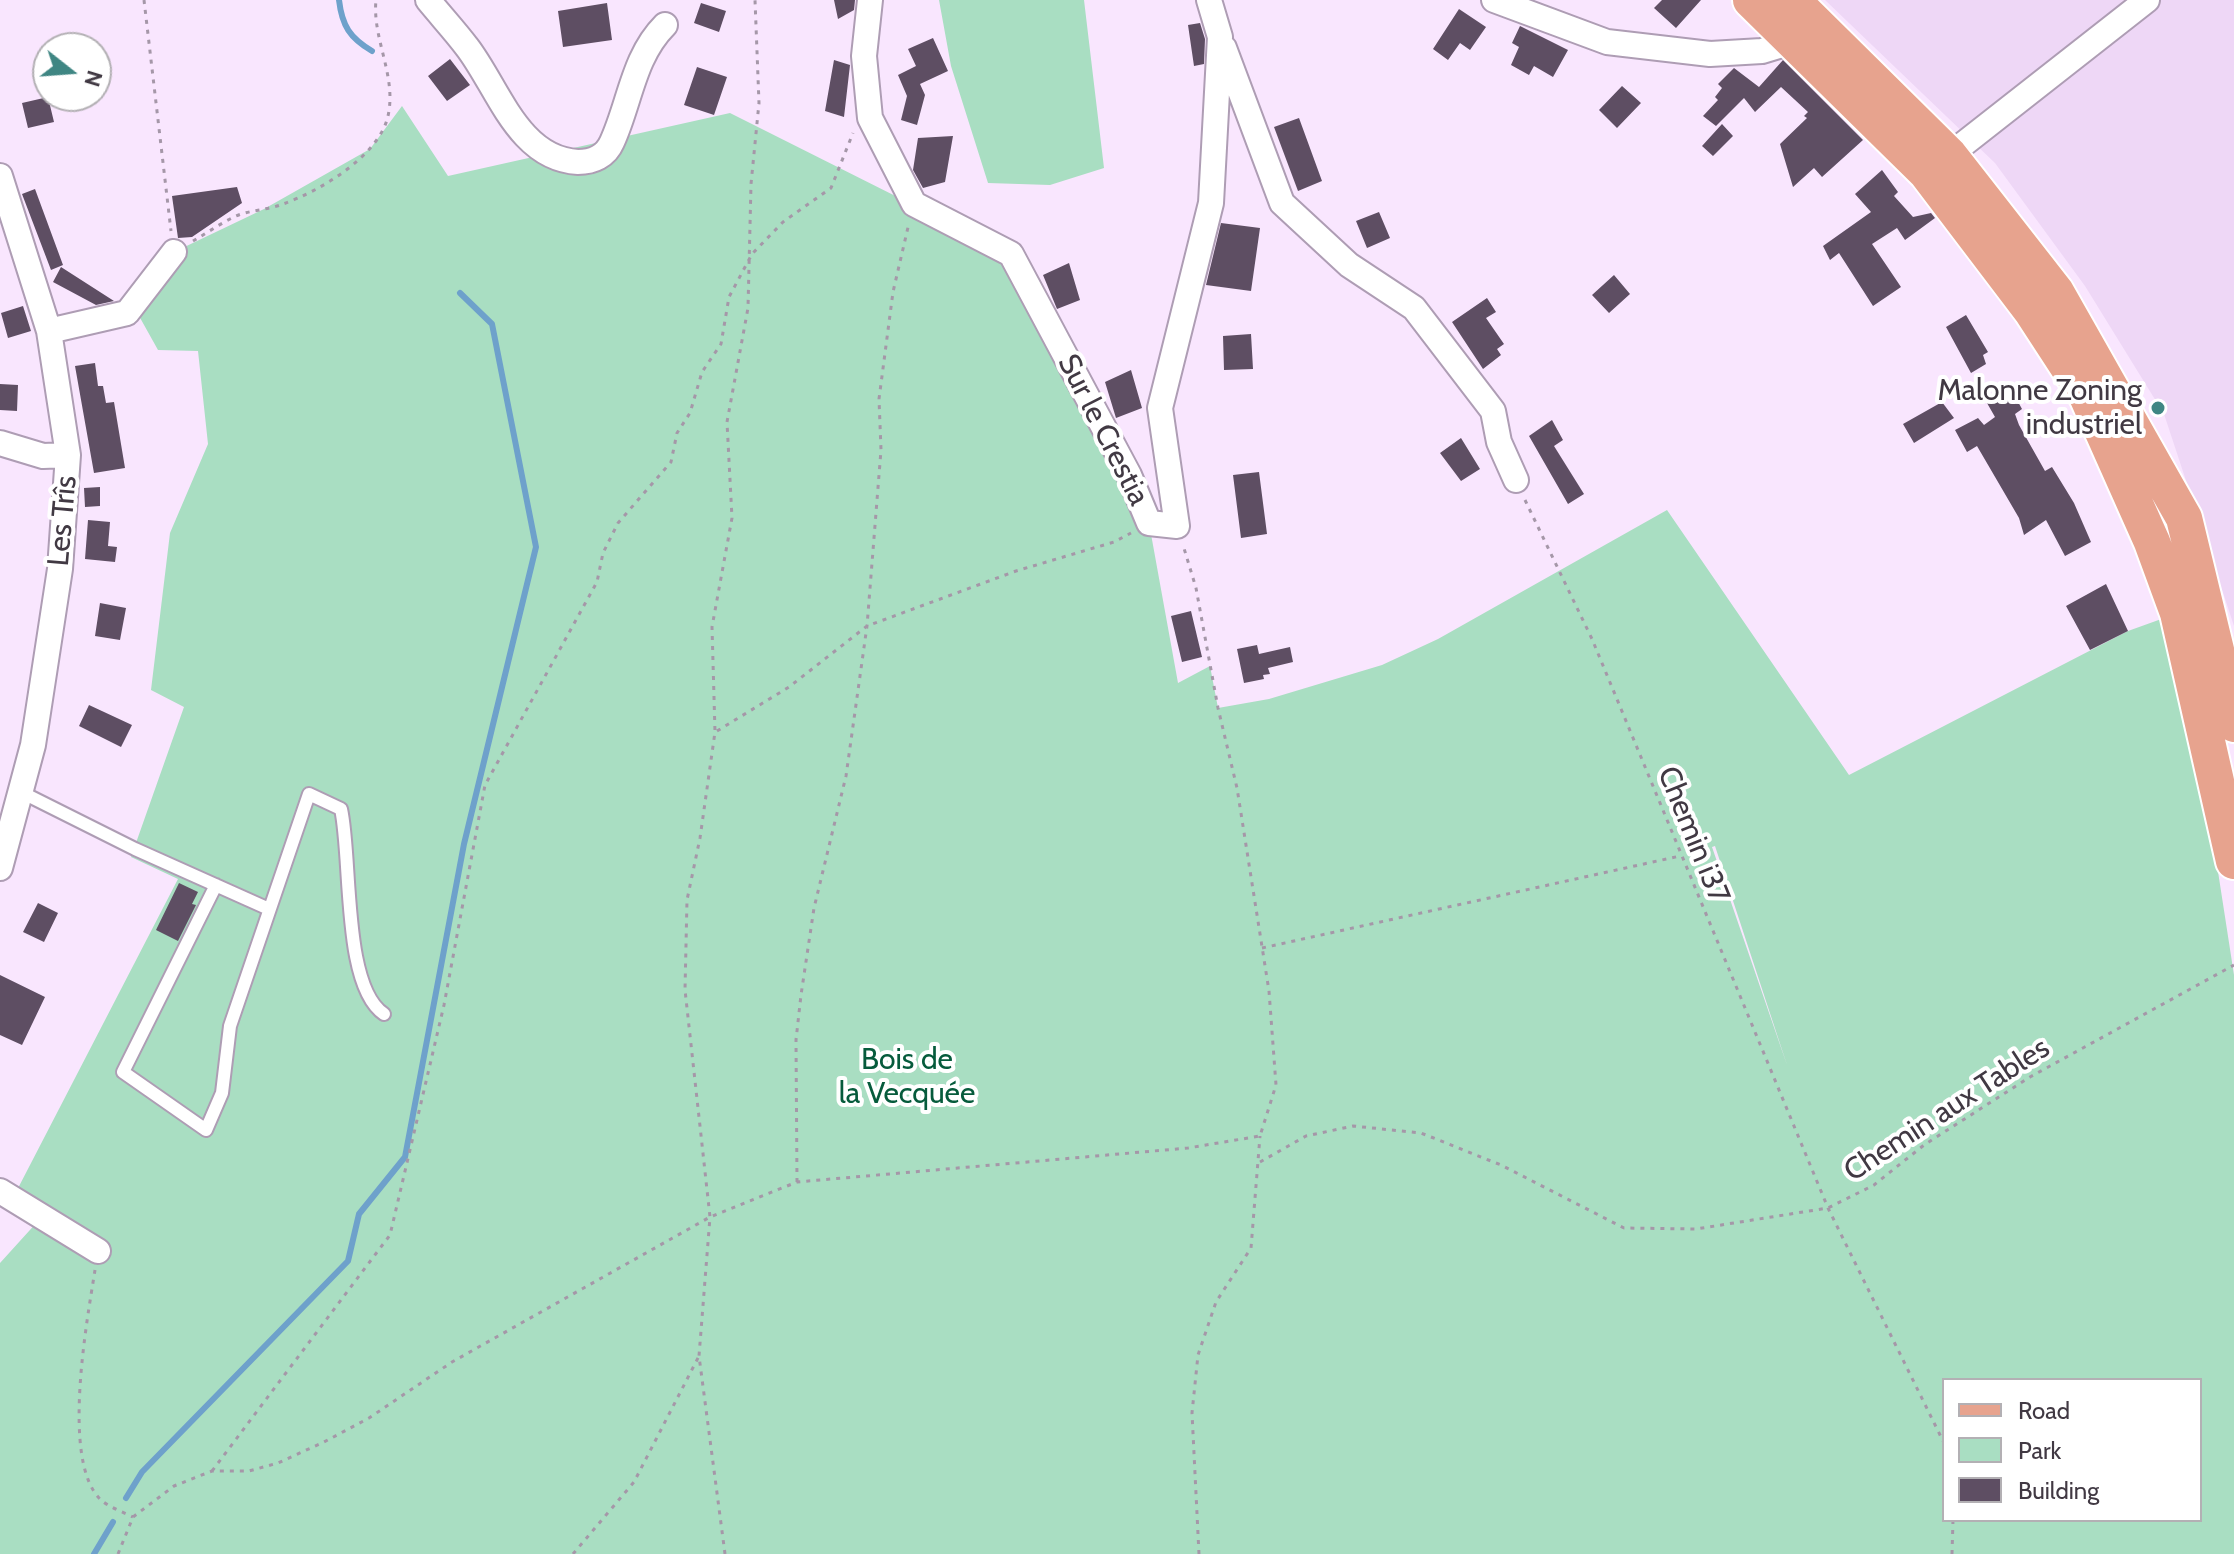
<!DOCTYPE html>
<meta charset="utf-8">
<style>
body{margin:0}
#map{position:relative;width:2234px;height:1554px;overflow:hidden;background:#f9e6fe;font-family:Cabin,sans-serif}
canvas{display:block}
.legend{position:absolute;left:1942px;top:1378px;width:260px;height:144px;box-sizing:border-box;background:#fff;border:2px solid #b3b0b4;margin:0;padding:10px 14px;list-style:none;font-size:24px;color:#413943}
.legend li{display:flex;align-items:center;gap:16px;height:40px}
.legend b{width:40px;border:2px solid #b3b0b4}
.north{position:absolute;left:32px;top:32px;width:80px;height:80px;box-sizing:border-box;background:#fff;border:2px solid #b3b0b4;border-radius:50%;rotate:107deg;font-size:22px;font-weight:700;line-height:32px;text-align:center;color:#413943}
.north::after{content:'';display:block;margin:auto;width:28px;height:36px;background:#3f8683;clip-path:polygon(50% 0,100% 100%,50% 72%,0 100%)}
</style>
<div id="map">
<canvas width="2234" height="1554"></canvas>
<ul class="legend">
<li><b style="height:10px;background:#e7a38e"></b>Road</li>
<li><b style="height:22px;background:#a9dec2"></b>Park</li>
<li><b style="height:22px;background:#5e4e63"></b>Building</li>
</ul>
<div class="north">N</div>
</div>
<script>
const c = document.querySelector('canvas').getContext('2d');
c.lineJoin = 'round';
function paint(path, color) { c.fillStyle = color; c.fill(path, 'evenodd'); }
function stroke(path, color, width, dash) { c.strokeStyle = color; c.lineWidth = width; c.lineCap = dash ? 'butt' : 'round'; c.setLineDash(dash || []); c.stroke(path); }
function label(font, color, halo, rows, align = 'center') {
  c.font = font + ' Cabin,sans-serif'; c.lineWidth = 8; c.setLineDash([]); c.textBaseline = 'middle'; c.strokeStyle = halo; c.fillStyle = color; for (const [text, x, y, turn = 0] of rows) {
    c.save(); c.translate(x, y); c.rotate((+turn || 0) * Math.PI / 180); c.textAlign = isNaN(turn) ? turn : align; if (halo) c.strokeText(text, 0, 0); c.fillText(text, 0, 0); c.restore();
  }
}
const built = new Path2D(`
 M1825 0H2234V626L2164 414 2085 286 1995 163Z`);
const green = new Path2D(`
 M939 0H1084L1104 168 1050 185 988 183 951 66Z
 M402 106 448 176 730 113 1011 254 1149 523 1178 683 1210 666 1218 708 1269 699 1382 665 1438 639 1667 510 1849 775 2128 631 2178 613 2234 975V1554H0V1263L39 1220 15 1194 178 879 131 857 184 707 151 690 170 533 208 444 198 351 158 350 134 307 174 252 264 209 370 149ZM1715 846 1787 1065 1712 847ZM1944 1380H2200V1520H1944Z`);
const stream = new Path2D(`
 M339 0C342 26 350 38 372 51
 M126 1498 142 1472 348 1261 359 1214 405 1157 464 844 536 547 492 324 460 293
 M94 1554 113 1522`);
const building = new Path2D(`
 M834 0H855L854 10 838 19Z
 M1662 0H1701L1676 28 1654 8Z
 M607 3 612 40 563 47 558 11Z
 M701 3 726 11 719 32 694 23Z
 M1459 9 1486 27 1470 50 1460 43 1448 60 1433 49Z
 M1200 23 1205 39 1204 64 1194 66 1188 25Z
 M1520 26 1568 50 1553 77 1534 66 1529 75 1511 65 1519 47 1512 43Z
 M933 38 948 71 920 84 925 95 917 125 901 120 907 96 898 75 916 66 908 49Z
 M450 59 470 85 447 101 428 76Z
 M834 60 850 65 844 117 825 111Z
 M1783 60 1863 140 1822 177 1814 168 1793 187 1780 144 1807 118 1804 116 1808 112 1781 87 1755 112 1744 98 1716 126 1703 116 1718 100 1715 97 1722 88 1718 84 1734 68 1759 87Z
 M697 67 727 77 714 115 684 105Z
 M1622 86 1641 103 1617 128 1599 110Z
 M48 97 54 122 28 128 22 103Z
 M1299 118 1322 181 1298 191 1274 127Z
 M1722 124 1733 136 1713 156 1702 146Z
 M953 136 945 182 923 188 913 170 918 138Z
 M1882 170 1898 192 1894 196 1913 217 1931 213 1935 218 1905 240 1897 228 1872 244 1901 287 1873 306 1839 253 1830 260 1823 246 1871 212 1855 194Z
 M237 187 242 203 192 237 178 238 172 196Z
 M35 189 63 265 51 270 22 194Z
 M1379 212 1390 238 1367 248 1356 221Z
 M1221 223 1260 228 1251 291 1206 285Z
 M1069 263 1080 300 1057 309 1043 275Z
 M61 267 114 301 96 305 53 282Z
 M1614 275 1630 294 1609 313 1592 295Z
 M1487 298 1496 312 1486 318 1504 344 1497 349 1501 355 1483 369 1452 322Z
 M23 306 31 331 8 338 1 313Z
 M1966 315 1988 352 1983 355 1986 364 1971 373 1946 327Z
 M1251 334 1253 369 1224 370 1223 336Z
 M95 363 98 386H103L106 403 114 402 125 468 94 473 75 366Z
 M1131 370 1142 408 1116 418 1105 382Z
 M0 384 18 385 17 411 0 410Z
 M2011 389 2022 409 2015 414 2019 425 2045 471 2052 467 2074 503 2091 542 2065 556 2046 520 2024 535 2019 518 1977 446 1967 452 1955 430 1978 418 1984 425 1995 417 1987 403Z
 M1942 402 1954 418 1914 443 1903 424Z
 M1552 420 1563 440 1554 446 1584 494 1568 504 1529 436Z
 M1461 438 1480 469 1461 481 1440 453Z
 M1259 472 1267 534 1241 538 1233 475Z
 M100 487V506L85 507 84 488Z
 M88 520 110 522 108 546 117 547 115 562 85 559Z
 M2106 584 2128 631 2090 650 2066 606Z
 M100 603 126 608 120 640 95 636Z
 M1191 611 1202 657 1182 662 1171 616Z
 M1257 645 1259 654 1290 647 1293 662 1268 668 1270 674 1263 675 1264 679 1244 683 1237 649Z
 M89 705 132 725 121 747 79 726Z
 M179 883 198 892 192 904 196 905 178 941 156 930Z
 M38 903 58 913 44 942 23 932Z
 M0 975 45 997 22 1045 0 1035Z`);
const path = new Path2D(`
 M144 0 171 231
 M193 241C207 233 221 223 236 216 250 210 268 210 283 204 320 191 379 156 388 116 397 76 372 39 376 0
 M1525 500 1592 639 1828 1208 1944 1443
 M717 731 789 687 867 626 1016 571 1114 542 1131 533
 M1262 948 1680 856
 M1260 1162 1306 1136 1353 1126 1421 1133 1501 1165 1624 1228 1696 1229 1828 1208 1874 1185 1924 1145 2030 1077 2234 965
 M797 1182 796 1040 801 995 814 908 846 776 867 626 881 450 879 399 893 292 909 223
 M95 1270C87 1321 61 1460 100 1499 108 1507 123 1512 133 1517
 M212 1471 390 1235 444 1005 485 785 597 582 603 553 618 523 671 462 677 433 690 413 702 372 721 344 729 297 752 254 783 222 831 188 853 133
 M118 1554 133 1517 174 1486 212 1471H249L278 1463 324 1442 369 1418 452 1362 710 1217 797 1182 1188 1148 1260 1136 1276 1085 1269 991 1237 788 1218 708 1196 588 1183 545
 M573 1554 634 1482 699 1356
 M725 1554 699 1356 710 1217 685 990 687 900 700 838 715 732 712 627 732 518 727 422 748 308 751 184 759 103 755 0
 M1199 1554 1192 1413 1198 1355 1216 1302 1251 1248 1260 1136
 M1952 1554 1953 1520`);
const service = new Path2D(`
 M23 793 135 849 269 909
 M216 885 123 1072 206 1130 222 1093 230 1026 309 794 341 809C352 858 342 986 384 1014`);
const minor = new Path2D(`
 M428 0C441 16 455 31 467 47 498 87 518 159 578 162 593 162 606 156 612 142 630 103 633 57 665 25
 M870 0 864 56 870 118 914 204 1011 254 1129 475 1149 523 1177 526 1160 408 1211 203 1220 37 1209 0
 M1494 0 1607 42 1710 54 1762 51 1795 41
 M1224 48 1282 203 1349 265 1414 308 1493 411 1499 442 1516 480
 M1938 164 2147 0
 M0 176 49 331 68 455 60 569 33 745 0 868
 M49 331 127 313 174 252
 M0 443 43 456 68 455
 M0 1191 98 1251`);
const primary = new Path2D(`
 M1751 0 1927 173 2031 310 2087 396 2152 542 2178 613 2234 861
 M1792 0 1949 155 2056 292 2184 518 2234 724`);
const markers = [
 [2158,408,8,"#3f8683"]
];
const poiNames = [
 ["Malonne Zoning",2142,391],
 ["industriel",2142,425]
];
const streetNames = [
 ["Sur le Crestia",1103,430,63],
 ["Les Trîs",63,521,-85],
 ["Chemin i37",1693,835,68],
 ["Chemin aux Tables",1947,1110,-33]
];
const parkNames = [
 ["Bois de",907,1060],
 ["la Vecquée",907,1094]
];
paint(built, '#eed7f6');
paint(green, '#a9dec2');
stroke(stream, '#6ea1cb', 6);
paint(building, '#5e4e63');
stroke(service, '#ae9db4', 16);
stroke(minor, '#ae9db4', 28);
stroke(primary, '#fff', 40);
stroke(path, '#a597a8', 3, [4, 6]);
stroke(service, '#fff', 12);
stroke(minor, '#fff', 24);
stroke(primary, '#e7a38e', 36);
for (const [x, y, r, color] of markers) { const dot = new Path2D(); dot.arc(x, y, r, 0, 2 * Math.PI); c.fillStyle = color; c.fill(dot); stroke(dot, '#fff', 3); }
label('30px', '#413943', '#fff', poiNames, 'right');
label('30px', '#413943', '#fff', streetNames);
label('30px', '#065b3c', '#fff', parkNames);
</script>
